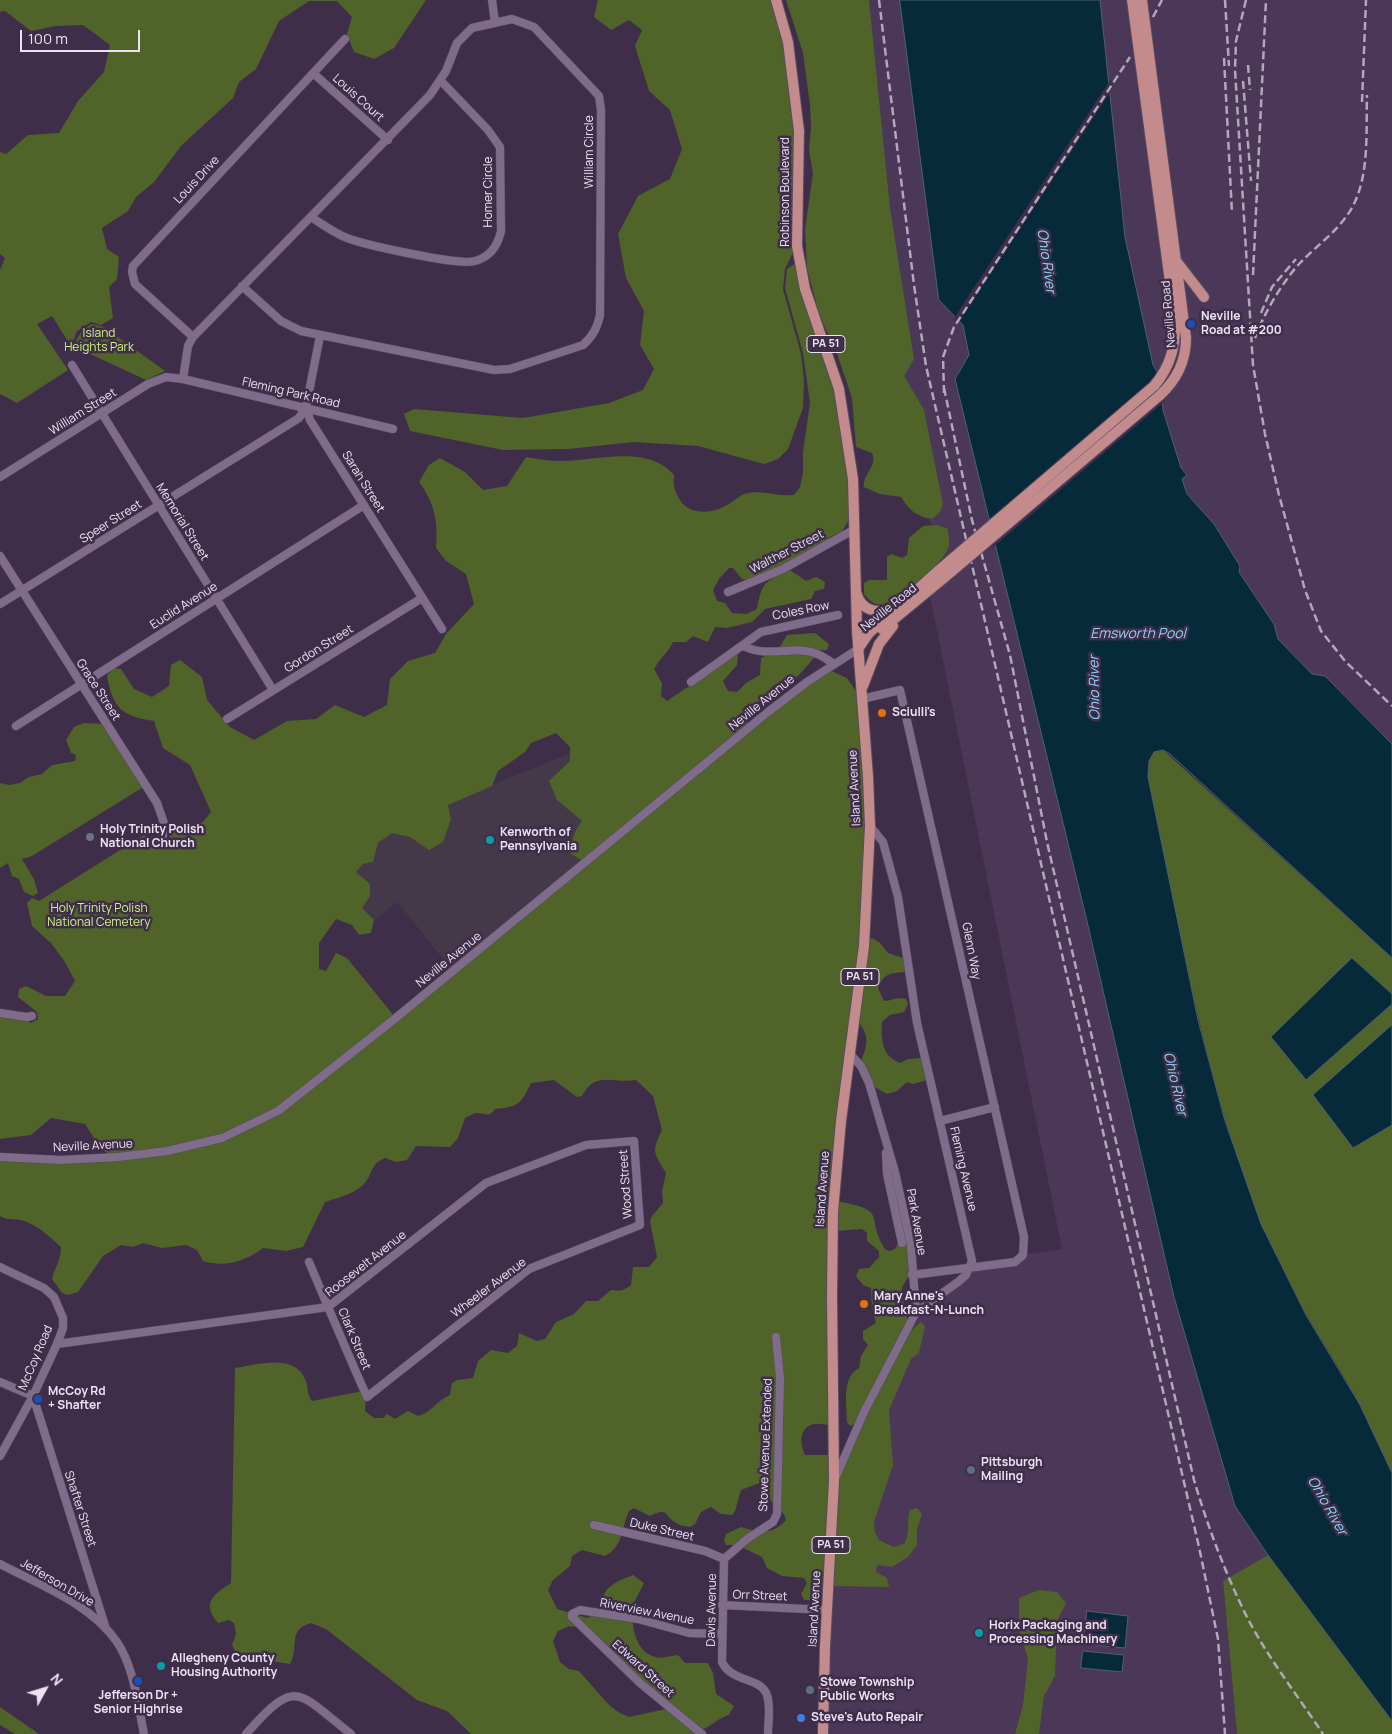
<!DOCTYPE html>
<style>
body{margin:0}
#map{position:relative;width:1392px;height:1734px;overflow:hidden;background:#3f2e49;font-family:Manrope,sans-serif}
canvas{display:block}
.north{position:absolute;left:20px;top:1664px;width:50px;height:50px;-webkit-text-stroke:4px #3f2e49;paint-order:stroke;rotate:51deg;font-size:14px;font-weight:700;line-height:20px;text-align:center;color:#ece2f3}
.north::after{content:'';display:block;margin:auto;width:18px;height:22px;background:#ece2f3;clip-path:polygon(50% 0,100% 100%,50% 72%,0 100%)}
.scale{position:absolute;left:20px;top:30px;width:120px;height:22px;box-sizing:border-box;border:2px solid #ece2f3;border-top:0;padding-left:6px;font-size:15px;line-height:18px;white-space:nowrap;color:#ece2f3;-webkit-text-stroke:4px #3f2e49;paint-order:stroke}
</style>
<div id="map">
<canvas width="1392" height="1734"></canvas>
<div class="north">N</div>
<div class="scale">100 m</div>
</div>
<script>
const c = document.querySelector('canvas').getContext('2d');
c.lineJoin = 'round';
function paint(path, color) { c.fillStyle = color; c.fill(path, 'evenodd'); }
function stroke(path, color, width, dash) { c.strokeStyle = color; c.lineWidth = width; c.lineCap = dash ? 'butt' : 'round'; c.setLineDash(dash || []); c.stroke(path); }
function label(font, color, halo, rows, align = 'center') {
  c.font = font + ' Manrope,sans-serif'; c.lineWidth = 5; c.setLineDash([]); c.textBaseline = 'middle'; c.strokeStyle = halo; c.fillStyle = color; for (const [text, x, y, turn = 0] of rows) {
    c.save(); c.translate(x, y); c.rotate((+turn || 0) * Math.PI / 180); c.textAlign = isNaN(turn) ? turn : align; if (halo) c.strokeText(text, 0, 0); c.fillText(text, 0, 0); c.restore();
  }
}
const commercial = new Path2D(`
 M710 697 741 734 453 971 397 902 370 924 315 856Z`);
const built = new Path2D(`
 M839 0H900L939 300 963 325 969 355 955 380 1086 917 1174 1297 1235 1506 1268 1555 1223 1581 1237 1734H823L833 1511 916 1312 948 1289 971 1266 1015 1262 1023 1255 1062 1249 929 591 943 578 863 221Z
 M1100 0H1132L1175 319 1161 378 1153 366 1125 237Z
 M1142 0H1392V744L1325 676 1312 674 1278 639 1274 624 1239 572 1240 566 1214 524 1187 494 1182 479 1187 475 1181 468 1163 410V393L1186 350Z`);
const green = new Path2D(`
 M0 0H426L394 48 374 59 354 52 347 34 352 17 337 1H309L279 21 256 69 239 82 233 98 181 146 154 182 136 197 128 211 102 228 107 249 119 257 117 279 109 287 113 318 101 325 91 322 77 331 71 346 52 316 37 324 68 370 17 403 0 394V270L5 258 0 254V152L6 154 28 135 59 133 78 101 104 72 110 45 83 25 56 26 31 31 5 11 0 12Z
 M598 0H773L786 42 796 131V246L785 269 783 289 801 354 804 380 803 408 788 449 778 459 764 464 698 446 634 442 568 449 503 450 410 431 404 414 414 409 523 418 609 403 643 390 654 369 640 345 644 311 626 278 618 234 638 196 670 179 682 149 670 110 649 91 635 46 642 30 629 20 611 30 594 17Z
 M786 0H869L890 208 914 359 904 376 924 410 943 504 940 512 932 519C917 517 909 510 901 497L880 494 864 487C862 474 878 467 872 453L856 447 852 398 837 354 819 314 807 268 805 229 813 173 809 150 811 127 810 105 803 53Z
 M796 263 839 389 853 514 842 531 828 538 821 546 753 581 742 579 733 568H729L719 579 713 590 717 601 725 603 732 613 746 614 757 609C762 581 765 582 790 570L806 581 816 577 825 582 824 589 815 591 811 599 765 609 752 622 727 628 715 627 708 642 693 636 686 642H673C668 653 660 658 654 669L662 683 661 696 667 701 738 653 737 665 723 681 728 691 737 692 746 683 760 675 761 658 778 650 787 635 815 633 829 644 827 650H821L798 676 774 685 750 710 746 727 583 861 568 852 576 830 582 821 557 800 549 781 570 761V747L556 733 531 743 525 752 498 771 492 786 448 805 451 819 443 842 429 850 410 837 392 833 378 843 373 862 363 864 356 872 370 884V896L362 908 374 920 371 933 359 935 352 925 336 919 319 943V969L326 971 336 953 347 958 395 1017 277 1109 221 1136 168 1149 113 1156 101 1149 85 1124 51 1118 31 1135 0 1139V1014L18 1016 31 1023 38 1019 37 1012 18 997 19 989 26 986 46 996H65L75 981 65 962 51 943 32 926 27 903 32 898 39 901 144 835 164 841 170 839 168 830 171 825H190L203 822 211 812 190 765 163 748 154 721C121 716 112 707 107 675L114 668 121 669 134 689 152 697 169 686 171 665 180 660 202 677 207 700 230 727 254 740 287 721 316 719 335 705 364 717 387 705 390 679 408 661 435 653 446 634 474 604 466 574 446 561 436 548C438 521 435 504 419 482L429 465 440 458 465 472 483 490 507 486 526 457C537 459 549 461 560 461 597 461 647 444 674 475 673 486 674 490 680 500 689 515 711 514 725 506 733 503 740 494 748 493 764 490 778 497 794 495L800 487 803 473V452L810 403 803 353 785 288 787 269Z
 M92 324 104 327 165 371 146 380 73 346 83 329Z
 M938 525 948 529C948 534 950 540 949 545 947 561 899 601 883 604 874 606 869 600 864 594V583L869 580H887V557L891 554 902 558 907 555 909 538 923 526Z
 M831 671 847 678 858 694 866 777V876L861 939 838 1112 831 1426C807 1418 795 1432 805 1455H831L825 1591 818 1600H804L801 1594 807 1583 804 1578 782 1576 767 1568 762 1557 737 1545H726L724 1540 726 1534 741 1527C759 1533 773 1535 786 1520 784 1511 778 1510 773 1504 768 1497 770 1488 762 1482L741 1490 735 1511 732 1515 721 1514 711 1507 701 1512 695 1524 690 1527C687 1526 681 1526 678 1524 663 1517 670 1506 650 1516L634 1508 629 1511C621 1528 624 1546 605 1556L582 1550 572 1556 570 1566 553 1580 548 1590 557 1609 587 1618 598 1613C603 1588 610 1584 633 1575L644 1583C641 1590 636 1597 634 1604 630 1622 634 1651 655 1657 661 1659 671 1656 678 1655L685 1663H708L713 1673 716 1694 734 1706 729 1715C718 1718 713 1725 702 1730L647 1686 587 1629 569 1626 558 1631 553 1641 560 1662 569 1669 579 1671 609 1705 618 1712 629 1717 666 1709 698 1734H471L447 1711 417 1700 326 1629 311 1623C287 1630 300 1645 290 1664L238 1656 232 1645 236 1634 234 1623 229 1620 218 1623C201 1603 213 1595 231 1583L235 1368C256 1365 294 1353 305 1379 309 1387 306 1394 312 1401L363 1391 366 1398 365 1411 374 1418H383L387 1414 395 1419 408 1411 418 1416C432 1412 436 1401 450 1395L452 1383 457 1380 473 1378 478 1361 491 1350 508 1353 517 1346 519 1333 537 1341 545 1339 556 1322 574 1314 586 1301H598L611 1290C620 1291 624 1291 631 1285L633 1267H649L657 1257 650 1221 652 1216 663 1203 662 1191 666 1173C654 1153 651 1152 662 1130L653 1096 636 1080C613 1084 595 1070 582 1096L577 1097 554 1080 531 1083C521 1104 518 1107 495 1109 489 1118 486 1113 477 1113 473 1113 469 1116 465 1118L458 1138 450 1147 416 1146 407 1160 396 1162 385 1158C369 1165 374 1173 364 1184 353 1195 339 1197 325 1202L303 1247 286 1251 263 1248C246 1261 224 1268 203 1261L197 1250 186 1245 162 1248 143 1243 133 1247 121 1245 103 1256 78 1292 68 1295 62 1293 52 1279C55 1267 61 1260 61 1247 50 1237 39 1226 24 1221 16 1218 8 1221 0 1216V1158H122L223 1139 279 1113 809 683Z
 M84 723 105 724 145 786 32 856 22 859 34 879 38 893 33 896 24 892 19 879 12 876 8 863 0 868V783L9 785 20 783 29 777 42 774 52 765 75 761 76 755 71 753 66 740 74 727Z
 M1163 750 1392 958V994L1352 958 1306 1080 1392 1004V1025L1314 1095 1353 1148 1392 1125V1473C1381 1450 1371 1427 1360 1405 1327 1344 1285 1288 1260 1223 1205 1079 1179 928 1148 777L1149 761 1154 752Z
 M872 938 879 942 888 953 906 959 907 972C892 973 884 972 878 988L884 1001C892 1001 898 996 906 999L908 1004 904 1012 890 1015 882 1022C881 1041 882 1056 900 1063L908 1059 921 1058 930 1079 913 1084 907 1082 897 1091 887 1094 871 1085 861 1061C869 1041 869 1036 856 1018L866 939Z
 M836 1201C892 1211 863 1216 886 1250L891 1251 896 1248 899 1240C909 1237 915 1240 919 1249 914 1258 913 1267 909 1275 906 1282 901 1285 902 1293 903 1303 908 1310 907 1321L856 1423 850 1426 847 1422C847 1403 841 1378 859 1368L861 1356 868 1345 863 1339V1331L876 1323 872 1309 871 1288 863 1285 856 1276 859 1269 869 1268 879 1257V1251L867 1241V1233L862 1229 835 1231Z
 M921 1322 925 1326 919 1353 911 1359 889 1410 893 1465 874 1522 875 1532 879 1540 894 1547 905 1543C911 1528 906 1524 910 1510L917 1508 922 1514 917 1529V1545L908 1557 892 1567 877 1565 876 1572 887 1578 889 1587 831 1586 837 1480 857 1432 906 1335Z
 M1268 1555 1392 1721V1734H1237L1223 1581Z
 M1039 1590 1057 1592 1066 1603 1057 1621 1055 1676 1044 1696 1039 1734H1015L1023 1705 1028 1659 1019 1630V1598Z
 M0 1707 39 1734H15L0 1725Z`);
const water = new Path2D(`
 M900 0H1100L1125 237 1153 365 1161 378 1163 410 1181 468 1187 475 1182 479 1187 494 1214 524 1240 566 1239 572 1274 624 1278 639 1312 674 1325 676 1392 744V958L1170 754 1163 750 1154 752 1149 761 1148 777 1198 1020 1225 1121 1261 1224 1306 1315 1360 1405 1392 1473V1721L1268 1555 1235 1506 1174 1297 1086 917 955 379 969 355 963 325 939 300Z
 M1352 958 1392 994V1004L1306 1080 1271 1037Z
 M1392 1025V1125L1353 1148 1313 1095Z
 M1087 1611 1128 1616 1125 1648 1084 1644Z
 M1083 1651 1124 1655 1122 1672 1081 1668Z`);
const pier = new Path2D(`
 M1111 79 1113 88 958 323 954 319 960 309Z
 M1159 371 1163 378 1165 401 992 548 986 523 1145 387Z`);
const minor = new Path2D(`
 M492 0 495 23
 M313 73 388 140
 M311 217C322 224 334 233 347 238 366 245 459 266 475 261 490 257 498 245 501 231L500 147 488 130 441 81
 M320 336 306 407 310 420 442 629
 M193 337 135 284 132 272 133 266 345 39
 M72 365 273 690
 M183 379 188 346 193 337 430 95 446 71 457 43 472 28 512 19 534 27 599 96 601 110 600 315C597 328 593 336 583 345L510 369 494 370 301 331 281 321 242 286
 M0 477 148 384 166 377 183 379 393 429
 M0 556 157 803 165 826 162 840
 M728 592 783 569 855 529
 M0 604 299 418 306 407
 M743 646C770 659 795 644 817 654 823 656 829 661 834 664
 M691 682 761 632 838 615
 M862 699 900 690 1024 1237 1023 1255 1015 1262 912 1275
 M227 719 422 598
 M16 726 364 505
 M0 1013 27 1017 32 1016
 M850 1054 861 1066 869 1083 895 1172 911 1245 916 1312
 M940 1121 995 1107
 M886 1153 887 1174 902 1243
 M0 1157 61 1160 118 1157 167 1151 222 1138 278 1111 392 1021 768 712 807 682 858 649
 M0 1267 44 1288 54 1297 63 1318V1328L57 1344 33 1396 0 1456
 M57 1344 328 1307 486 1183 586 1145 634 1141 640 1225 529 1269 367 1397C347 1352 328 1307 309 1262
 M0 1382 33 1396 106 1629
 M835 1479 864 1412 916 1312 958 1282 966 1275 972 1261 917 1023 898 897 883 842 870 826
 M594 1525 705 1551 724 1559
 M724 1559 747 1539 773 1522 777 1514 780 1378 776 1337
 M724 1559 722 1662C732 1683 761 1677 767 1695 771 1707 768 1722 768 1734
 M0 1564C40 1585 91 1604 117 1642 134 1667 138 1705 144 1734
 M722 1605 827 1610
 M246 1734C297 1676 297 1692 351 1734
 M702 1734 640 1683 572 1617V1614L580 1610 638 1619 689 1633 722 1634`);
const major = new Path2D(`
 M776 0 788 42 799 131 797 246 805 289 839 389 853 479 857 631 868 777 870 826 864 946 841 1121 833 1211 832 1296 834 1481 825 1646 823 1734
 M1132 0 1175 319C1176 345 1171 366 1154 386
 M1142 0 1186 338C1186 361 1177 380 1159 396
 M1177 262 1204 297
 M856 592C861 611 878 615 893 607
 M882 629 944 578
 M858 649 869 633 939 570
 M863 686 879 644 893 626`);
const rail = new Path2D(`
 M879 0 914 285 926 366 1199 1547 1218 1639 1225 1734
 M1225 0 1229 66
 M1246 0 1236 41 1235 70 1253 365 1265 434 1279 495 1305 590 1321 631 1345 661 1392 706
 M1153 17 1162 0
 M1224 58 1232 213
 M1248 65 1250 90
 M1243 81 1251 181
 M1362 102 1366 0
 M1253 275 1266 0
 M1261 313 1272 287 1296 259
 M1255 338C1263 315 1283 281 1300 263 1320 242 1346 226 1357 197 1369 166 1366 128 1367 95
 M944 388 972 520 1010 655 1047 842 1194 1480C1207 1524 1223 1567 1243 1609 1264 1653 1296 1693 1323 1734
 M944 393 943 357 954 327 1130 57`);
const majorBridge = new Path2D(`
 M939 570 1154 386
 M944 578 1159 396`);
const markers = [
 [1191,324,5,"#1a4fb4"],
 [882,713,5,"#e8710a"],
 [90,837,5,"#6b7280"],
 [490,840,5,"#0f9aa8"],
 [864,1304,5,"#e8710a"],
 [38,1399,5,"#1a4fb4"],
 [971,1470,5,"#5c6f8a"],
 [979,1633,5,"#0f9aa8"],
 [161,1666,5,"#0f9aa8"],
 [138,1681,5,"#1a4fb4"],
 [810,1690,5,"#5c6f8a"],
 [801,1718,5,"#3f7fe0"]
];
const shields = [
 [826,344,38],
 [860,977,38],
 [831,1545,38]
];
const shieldNames = [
 ["PA 51",826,344],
 ["PA 51",860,977],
 ["PA 51",831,1545]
];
const streetNames = [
 ["Louis Court",358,98,42],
 ["William Circle",590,152,-90],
 ["Louis Drive",197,180,-47],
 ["Homer Circle",489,192,-90],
 ["Robinson Boulevard",786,192,-90],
 ["Neville Road",1169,314,-95],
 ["Fleming Park Road",291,393,13],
 ["William Street",83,412,-32],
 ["Sarah Street",363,482,58],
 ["Speer Street",111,522,-32],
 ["Memorial Street",182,522,58],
 ["Walther Street",787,552,-27],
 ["Euclid Avenue",184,606,-32],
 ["Neville Road",889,608,-39],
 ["Coles Row",801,611,-11],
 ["Gordon Street",319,649,-32],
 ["Grace Street",98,690,57],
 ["Neville Avenue",762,703,-39],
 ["Island Avenue",855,788,-93],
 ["Glenn Way",971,951,79],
 ["Neville Avenue",449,960,-39],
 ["Neville Avenue",93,1146,-3],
 ["Fleming Avenue",963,1169,77],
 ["Wood Street",626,1184,-94],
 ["Island Avenue",823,1189,-86],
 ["Park Avenue",916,1222,80],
 ["Roosevelt Avenue",366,1264,-38],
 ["Wheeler Avenue",489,1288,-37],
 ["Clark Street",354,1339,67],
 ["McCoy Road",36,1358,-67],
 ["Stowe Avenue Extended",766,1445,-88],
 ["Shafter Street",80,1509,72],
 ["Duke Street",662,1530,13],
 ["Jefferson Drive",57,1583,30],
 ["Orr Street",760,1596,2],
 ["Island Avenue",815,1609,-87],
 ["Davis Avenue",712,1610,-89],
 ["Riverview Avenue",647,1612,11],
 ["Edward Street",643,1669,42]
];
const poiNames = [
 ["Neville",1201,317],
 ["Road at #200",1201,331],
 ["Sciulli's",892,713],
 ["Holy Trinity Polish",100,830],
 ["National Church",100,844],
 ["Kenworth of",500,833],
 ["Pennsylvania",500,847],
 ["Mary Anne's",874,1297],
 ["Breakfast-N-Lunch",874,1311],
 ["McCoy Rd",48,1392],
 ["+ Shafter",48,1406],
 ["Pittsburgh",981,1463],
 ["Mailing",981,1477],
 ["Horix Packaging and",989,1626],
 ["Processing Machinery",989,1640],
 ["Allegheny County",171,1659],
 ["Housing Authority",171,1673],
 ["Stowe Township",820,1683],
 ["Public Works",820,1697],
 ["Jefferson Dr +",138,1696,"center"],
 ["Senior Highrise",138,1710,"center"],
 ["Steve's Auto Repair",811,1718]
];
const parkNames = [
 ["Island",99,334],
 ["Heights Park",99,348],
 ["Holy Trinity Polish",99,909],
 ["National Cemetery",99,923]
];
const waterNames = [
 ["Ohio River",1046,261,82],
 ["Emsworth Pool",1138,634],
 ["Ohio River",1095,688,-91],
 ["Ohio River",1175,1084,77],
 ["Ohio River",1327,1506,60]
];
paint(commercial, '#433949');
paint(built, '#4b3757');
paint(green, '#506329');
paint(water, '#072a3a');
stroke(water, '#4c6172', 1);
paint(pier, '#3f2e49');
stroke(minor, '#594b61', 9);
stroke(major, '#594b61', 12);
stroke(minor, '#7f6c8a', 8);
stroke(major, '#c38b8b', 10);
stroke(rail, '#b3a7bb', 2.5, [8, 4]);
stroke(majorBridge, '#594b61', 12, []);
stroke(majorBridge, '#c38b8b', 10);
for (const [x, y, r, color] of markers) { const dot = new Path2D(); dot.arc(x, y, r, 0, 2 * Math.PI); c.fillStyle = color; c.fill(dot); stroke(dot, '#3f2e49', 2); }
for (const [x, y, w] of shields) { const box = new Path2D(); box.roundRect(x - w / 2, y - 8.5, w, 17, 4); c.fillStyle = '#3f2e49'; c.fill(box); stroke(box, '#ece2f3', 1); }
label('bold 11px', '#ece2f3', null, shieldNames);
label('12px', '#ece2f3', '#3f2e49', streetNames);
label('bold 12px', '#ece2f3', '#3f2e49', poiNames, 'left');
label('12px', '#ccf47f', '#3f2e49', parkNames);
label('italic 14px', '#8ad4fa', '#3f2e49', waterNames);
</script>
